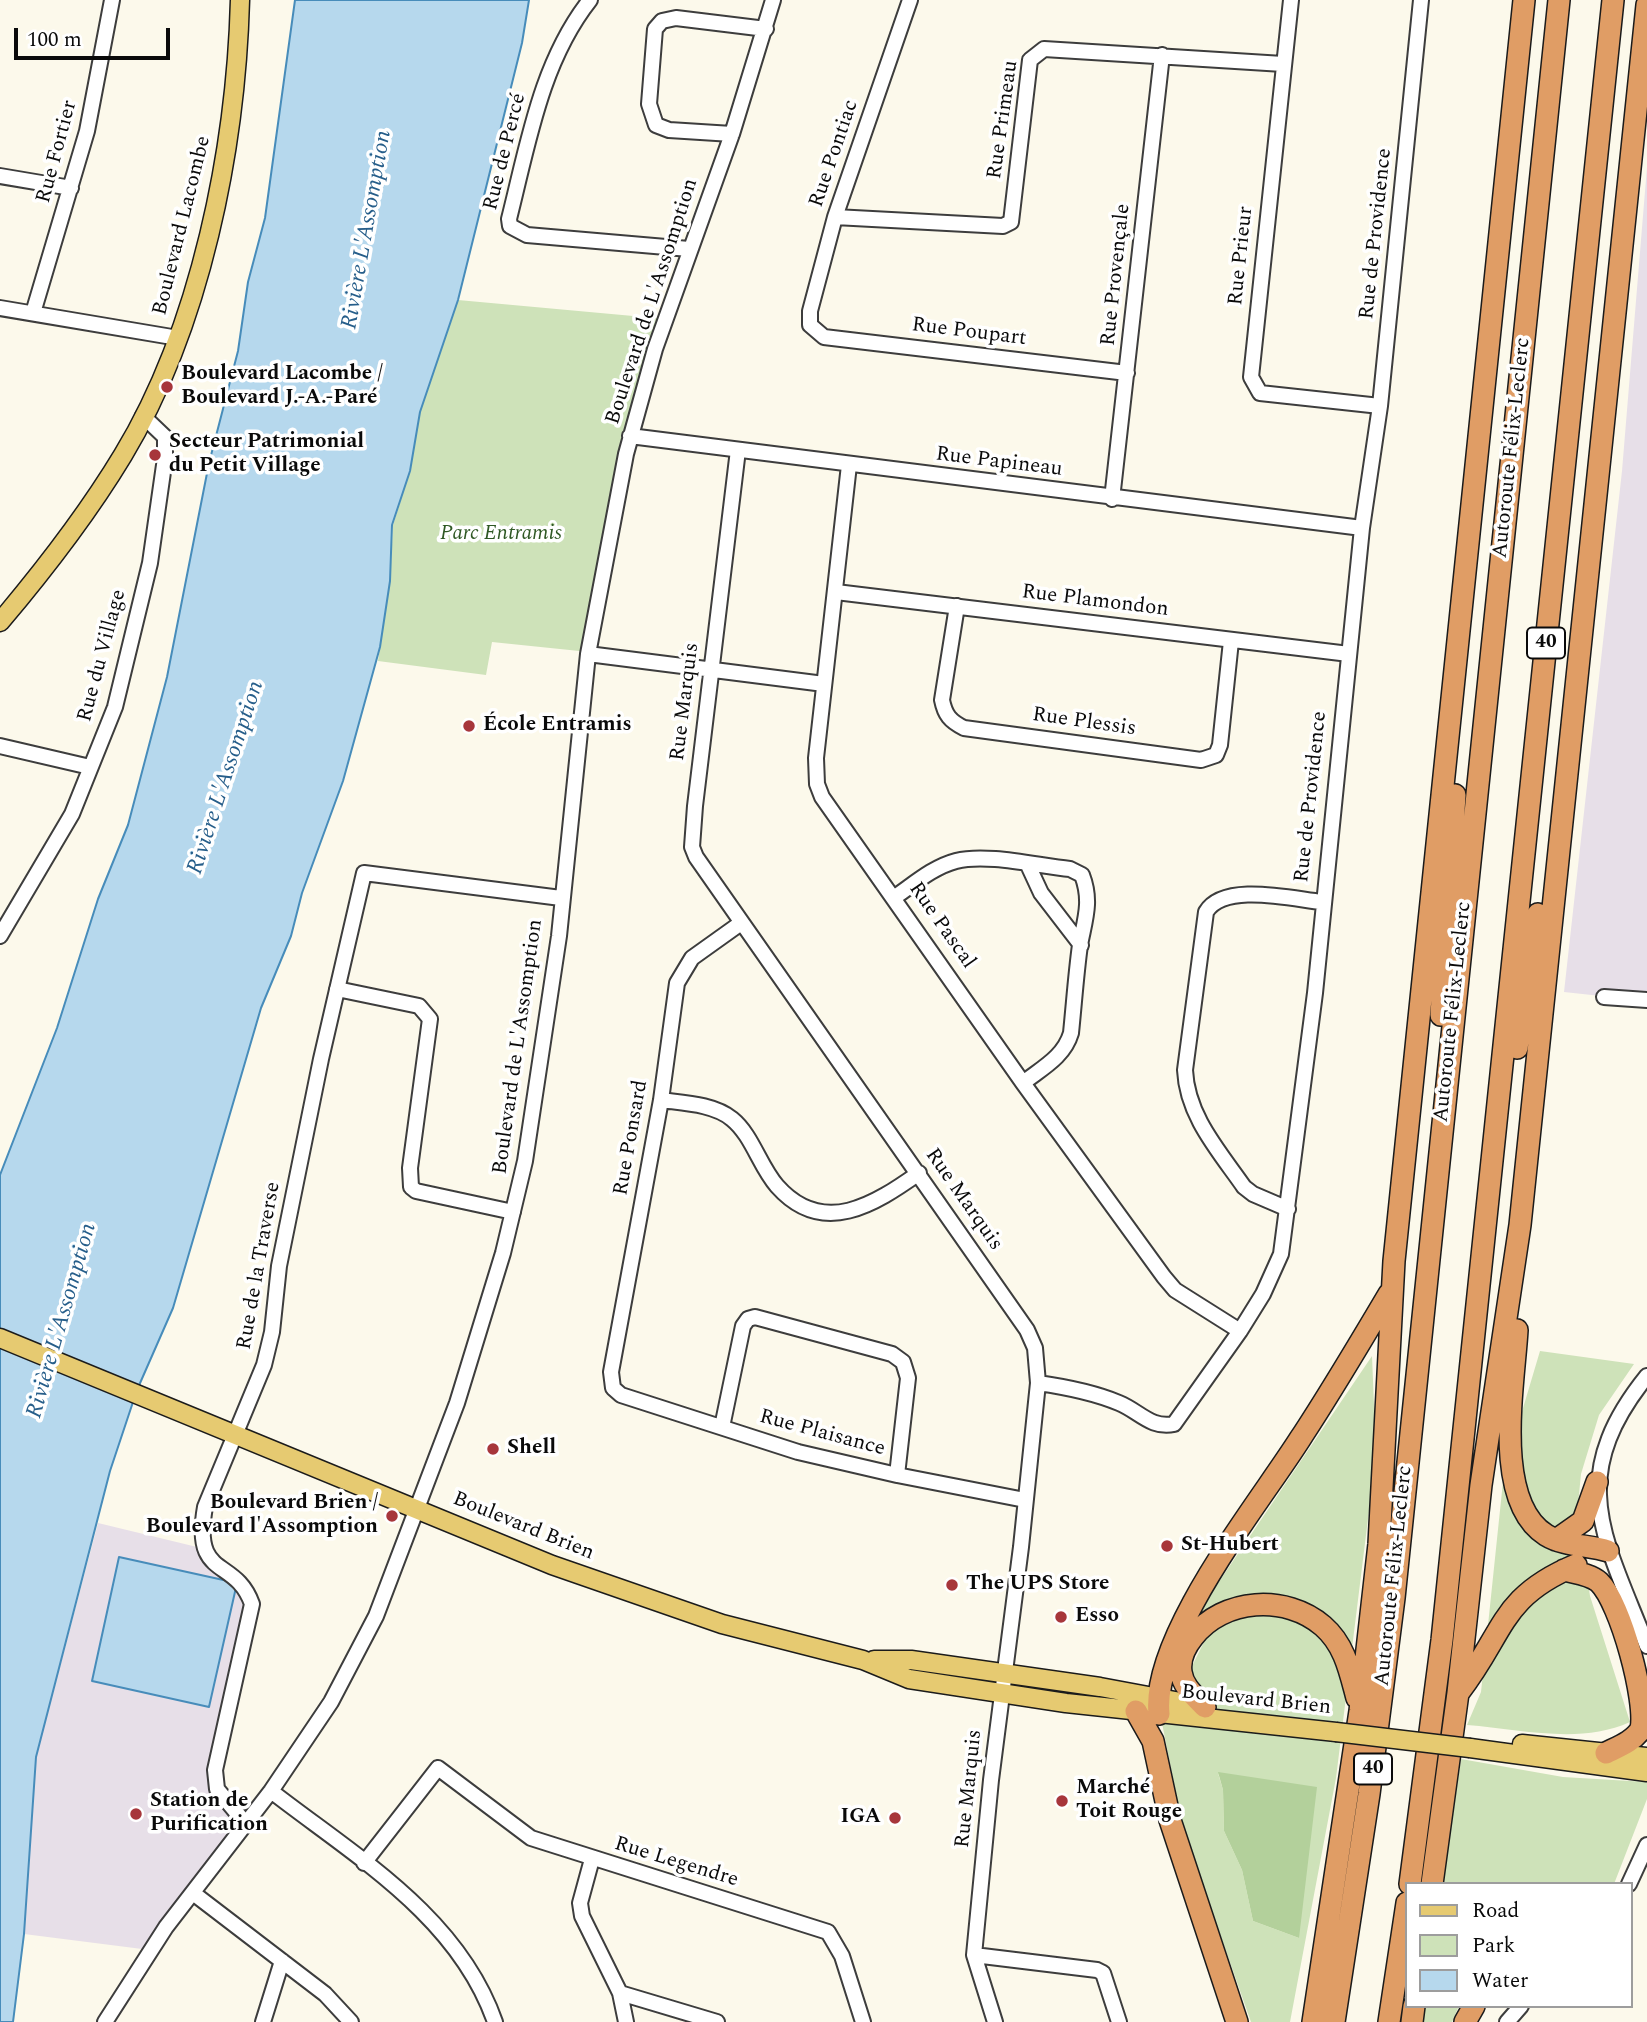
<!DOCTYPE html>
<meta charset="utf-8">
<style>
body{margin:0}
#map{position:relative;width:1647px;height:2022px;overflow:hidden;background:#fcf9eb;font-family:Spectral,serif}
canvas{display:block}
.legend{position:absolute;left:1405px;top:1882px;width:228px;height:126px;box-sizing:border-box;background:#fff;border:2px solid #9d9d9d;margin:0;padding:9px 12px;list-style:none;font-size:21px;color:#0a0a0a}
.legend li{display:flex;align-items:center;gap:14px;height:35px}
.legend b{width:35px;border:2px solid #9d9d9d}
.scale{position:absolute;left:14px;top:28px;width:156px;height:32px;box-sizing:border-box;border:4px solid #0a0a0a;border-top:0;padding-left:9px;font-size:21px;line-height:24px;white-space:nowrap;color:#0a0a0a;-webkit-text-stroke:5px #fff;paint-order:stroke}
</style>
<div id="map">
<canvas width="1647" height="2022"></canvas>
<ul class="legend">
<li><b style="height:9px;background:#e6ca71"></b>Road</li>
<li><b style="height:19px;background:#cee2b9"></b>Park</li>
<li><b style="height:19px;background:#b6d8ed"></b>Water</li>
</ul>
<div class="scale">100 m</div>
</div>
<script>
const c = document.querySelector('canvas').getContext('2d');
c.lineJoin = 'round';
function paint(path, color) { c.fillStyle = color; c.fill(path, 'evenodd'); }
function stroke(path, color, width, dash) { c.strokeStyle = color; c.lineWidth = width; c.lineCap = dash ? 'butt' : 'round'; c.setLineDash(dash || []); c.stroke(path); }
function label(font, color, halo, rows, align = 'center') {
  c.font = font + ' Spectral,serif'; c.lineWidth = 7; c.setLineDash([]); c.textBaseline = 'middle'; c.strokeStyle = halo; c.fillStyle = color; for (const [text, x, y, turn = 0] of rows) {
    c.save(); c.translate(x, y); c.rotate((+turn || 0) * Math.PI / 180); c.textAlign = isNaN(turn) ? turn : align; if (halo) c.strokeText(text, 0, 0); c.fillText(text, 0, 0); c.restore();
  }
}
const industrial = new Path2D(`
 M1647 167V1001L1564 992 1622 471Z
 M98 1523 197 1547 252 1604 217 1789 246 1824 150 1950 24 1934 36 1757Z`);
const green = new Path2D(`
 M458 300 666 319 656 345 589 652 492 642 486 675 378 661 390 583 393 525 410 471 420 412Z
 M1540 1351 1634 1364 1599 1415 1581 1474 1577 1515 1590 1596 1630 1722C1580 1745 1520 1729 1467 1725L1481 1692 1504 1472Z
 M1372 1356 1376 1454 1336 1778 1290 2022H1251L1183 1829 1162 1723 1202 1727 1196 1679 1190 1670 1206 1638 1191 1623ZM1218 1773 1299 1938 1253 1921 1242 1870 1224 1831 1223 1790Z
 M1461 1759 1563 1777 1647 1782V1799L1614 1884H1443Z
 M1425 2006H1459L1452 2022H1423Z`);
const forest = new Path2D(`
 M1218 1772 1317 1787 1299 1938 1253 1921 1242 1870 1224 1831 1223 1790Z`);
const water = new Path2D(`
 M295 0H529L522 43 458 300 420 412 410 471 392 525 390 581 380 647 343 781 302 893 291 936 261 1008 173 1308 137 1390 110 1471 36 1757 24 1934 13 2022H0V1175L57 1028 98 899 128 825 167 677 209 463 238 351 248 282 265 218Z
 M119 1557 237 1583 209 1707 92 1681Z`);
const minor = new Path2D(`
 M590 0C541 62 528 144 509 219L510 226 527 235 689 249
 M910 0 835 217 810 311V325L824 337 1127 373
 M1291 0 1251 377 1260 393 1380 406
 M732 134 669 130 656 125 649 104 655 29 662 21 676 18 766 29
 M0 176 71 188
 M835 217 1003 226 1011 222 1030 60 1044 49 1283 64
 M0 308 178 338
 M33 313 87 131 112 0
 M630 436 1362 528
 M738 450 695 806 692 847 696 857 1027 1330 1035 1348 1038 1383 1021 1547 991 1780 974 1955 995 2022
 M849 465 816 758 817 784 822 797 1023 1083 1164 1277 1175 1290 1240 1331
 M1112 499 1162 55
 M836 592 1349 654
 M957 606 942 700C945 715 950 721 964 728L1201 760 1216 755 1220 745 1231 641
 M588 654 824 684
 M0 746 90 767
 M1028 865 1041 893 1081 945
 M895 897C914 884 933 867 956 861 987 853 1038 866 1070 869L1082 875C1092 901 1085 919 1080 945 1076 974 1074 1004 1071 1033 1064 1057 1042 1068 1023 1083
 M741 923 692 958 677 983 661 1100 611 1372 613 1388 621 1395 798 1452 897 1475 1025 1500
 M0 936 72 814 115 707 150 563 165 458V437L143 416
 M337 989 419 1006 430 1019 410 1168 411 1187 416 1191 513 1212
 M1604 997 1647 1000
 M661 1100C683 1103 714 1104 732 1119 752 1135 760 1167 777 1186 823 1238 875 1204 919 1173
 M1288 1209 1253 1194 1244 1187C1219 1151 1187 1116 1185 1070L1206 912C1224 882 1292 899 1322 902
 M1647 1376C1564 1479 1605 1538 1647 1646
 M1038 1383C1066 1387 1093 1392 1119 1403 1139 1411 1151 1429 1174 1424L1240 1331 1263 1294 1281 1254 1315 993 1362 528 1380 406 1421 0
 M722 1427 743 1326 748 1319 755 1317 892 1354 903 1362 908 1378 897 1475
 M271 1791C356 1857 458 1916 495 2022
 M246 1824 217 1789 215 1770 252 1604C235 1556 192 1581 205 1507L264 1365 272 1332 279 1266 321 1059 364 873 561 898
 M592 1859 580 1903 582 1916 620 1993 626 2022
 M364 1863 438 1768 531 1838 828 1932 842 1956 863 2022
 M1629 1884 1647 1845
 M193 1893 325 1994 351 2022
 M974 1955 1097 1970 1103 1973 1119 2022
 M620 1993 717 2022
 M105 2022 166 1927 271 1791 331 1702 376 1616 457 1403 503 1253 525 1161 559 936 588 654 626 454 655 349 732 134 773 0
 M263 2022 282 1961
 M1507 2022 1521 2006`);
const major = new Path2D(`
 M0 622C44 570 88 513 123 455 201 326 236 148 240 0
 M0 1338 552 1565 722 1624 863 1660 909 1679 1066 1703 1336 1732
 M874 1660H911L1100 1687 1202 1706
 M1522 1744 1647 1757
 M1470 1748 1647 1772`);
const highway = new Path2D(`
 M1441 1015 1455 795
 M1517 1048 1538 914
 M1517 1330C1514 1384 1492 1501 1546 1535 1564 1546 1588 1545 1608 1551
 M1556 1540 1583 1521 1597 1482
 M1564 1570C1576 1573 1590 1574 1599 1582 1621 1603 1647 1702 1641 1729 1634 1741 1618 1747 1606 1753
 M1459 1692C1505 1633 1499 1597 1576 1565
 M1205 1707C1195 1696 1183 1687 1181 1672 1179 1659 1185 1647 1193 1637 1223 1598 1286 1594 1323 1626 1345 1645 1350 1672 1357 1698
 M1136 1711 1153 1741 1170 1820 1237 2022
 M1159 1714C1151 1637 1258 1505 1300 1439 1331 1392 1360 1343 1389 1294
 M1410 1884 1442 1640 1613 0
 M1432 1884 1458 1693 1481 1485 1520 1225 1647 5
 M1313 2022 1360 1711 1379 1544 1394 1261 1524 0
 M1334 2022 1369 1794 1394 1598 1559 0
 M1389 2022 1407 1903
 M1412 2022 1414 2006
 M1465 2022 1474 2006`);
const majorBridge = new Path2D(`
 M1336 1732 1470 1748`);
const markers = [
 [167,387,7,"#a7363b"],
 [155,455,7,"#a7363b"],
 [469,726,7,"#a7363b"],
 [493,1449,7,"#a7363b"],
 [392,1516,7,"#a7363b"],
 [1167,1546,7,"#a7363b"],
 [952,1585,7,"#a7363b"],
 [1061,1617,7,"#a7363b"],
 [1062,1801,7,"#a7363b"],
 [136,1814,7,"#a7363b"],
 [895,1818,7,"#a7363b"]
];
const shields = [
 [1546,643,38],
 [1373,1769,38]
];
const shieldNames = [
 ["40",1546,643],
 ["40",1373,1769]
];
const streetNames = [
 ["Rue Primeau",1004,120,-82],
 ["Rue Fortier",58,152,-75],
 ["Rue de Percé",506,152,-76],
 ["Rue Pontiac",835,154,-71],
 ["Boulevard Lacombe",183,226,-76],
 ["Rue de Providence",1377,234,-84],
 ["Rue Prieur",1242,256,-84],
 ["Rue Provençale",1117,275,-84],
 ["Boulevard de L'Assomption",653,302,-72],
 ["Rue Poupart",969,333,7],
 ["Autoroute Félix-Leclerc",1513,448,-84],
 ["Rue Papineau",999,463,7],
 ["Rue Plamondon",1095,602,7],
 ["Rue du Village",103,656,-75],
 ["Rue Marquis",686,702,-83],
 ["Rue Plessis",1084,723,8],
 ["Rue de Providence",1312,797,-84],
 ["Rue Pascal",941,926,55],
 ["Autoroute Félix-Leclerc",1454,1012,-84],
 ["Boulevard de L'Assomption",519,1047,-82],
 ["Rue Ponsard",632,1138,-80],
 ["Rue Marquis",963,1200,55],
 ["Rue de la Traverse",260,1266,-80],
 ["Rue Plaisance",822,1434,15],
 ["Boulevard Brien",523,1527,22],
 ["Autoroute Félix-Leclerc",1395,1576,-84],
 ["Boulevard Brien",1256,1701,6],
 ["Rue Marquis",970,1789,-84],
 ["Rue Legendre",676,1863,17]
];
const poiNames = [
 ["Boulevard Lacombe /",181,375],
 ["Boulevard J.-A.-Paré",181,399],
 ["Secteur Patrimonial",169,443],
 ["du Petit Village",169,467],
 ["École Entramis",483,726],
 ["Shell",507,1449],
 ["Boulevard Brien /",378,1504,"right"],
 ["Boulevard l'Assomption",378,1528,"right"],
 ["St-Hubert",1181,1546],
 ["The UPS Store",966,1585],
 ["Esso",1075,1617],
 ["Marché",1076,1789],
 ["Toit Rouge",1076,1813],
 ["Station de",150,1802],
 ["Purification",150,1826],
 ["IGA",881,1818,"right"]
];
const parkNames = [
 ["Parc Entramis",501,535]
];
const waterNames = [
 ["Rivière L'Assomption",368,230,-80],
 ["Rivière L'Assomption",227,778,-72],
 ["Rivière L'Assomption",63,1321,-74]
];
paint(industrial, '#e7dfe8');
paint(green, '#cee2b9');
paint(forest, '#b3d09b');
paint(water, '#b6d8ed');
stroke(water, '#478cba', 2);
stroke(minor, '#3d3d3d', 18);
stroke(major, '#1b1b1b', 21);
stroke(highway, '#1b1b1b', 24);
stroke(minor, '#fff', 14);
stroke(major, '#e6ca71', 18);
stroke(highway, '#e09d65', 21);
stroke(majorBridge, '#1b1b1b', 21, []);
stroke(majorBridge, '#e6ca71', 18);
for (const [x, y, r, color] of markers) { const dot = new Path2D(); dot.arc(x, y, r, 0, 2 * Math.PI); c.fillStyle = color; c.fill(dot); stroke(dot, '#fff', 2.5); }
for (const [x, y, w] of shields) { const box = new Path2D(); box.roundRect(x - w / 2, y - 15.5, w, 31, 5); c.fillStyle = '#fff'; c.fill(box); stroke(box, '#0a0a0a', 2); }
label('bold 19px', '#0a0a0a', null, shieldNames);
label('21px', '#0a0a0a', '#fff', streetNames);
label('bold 21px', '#0a0a0a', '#fff', poiNames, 'left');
label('italic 21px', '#2f5824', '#fff', parkNames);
label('italic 23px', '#265e8a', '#fff', waterNames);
</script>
